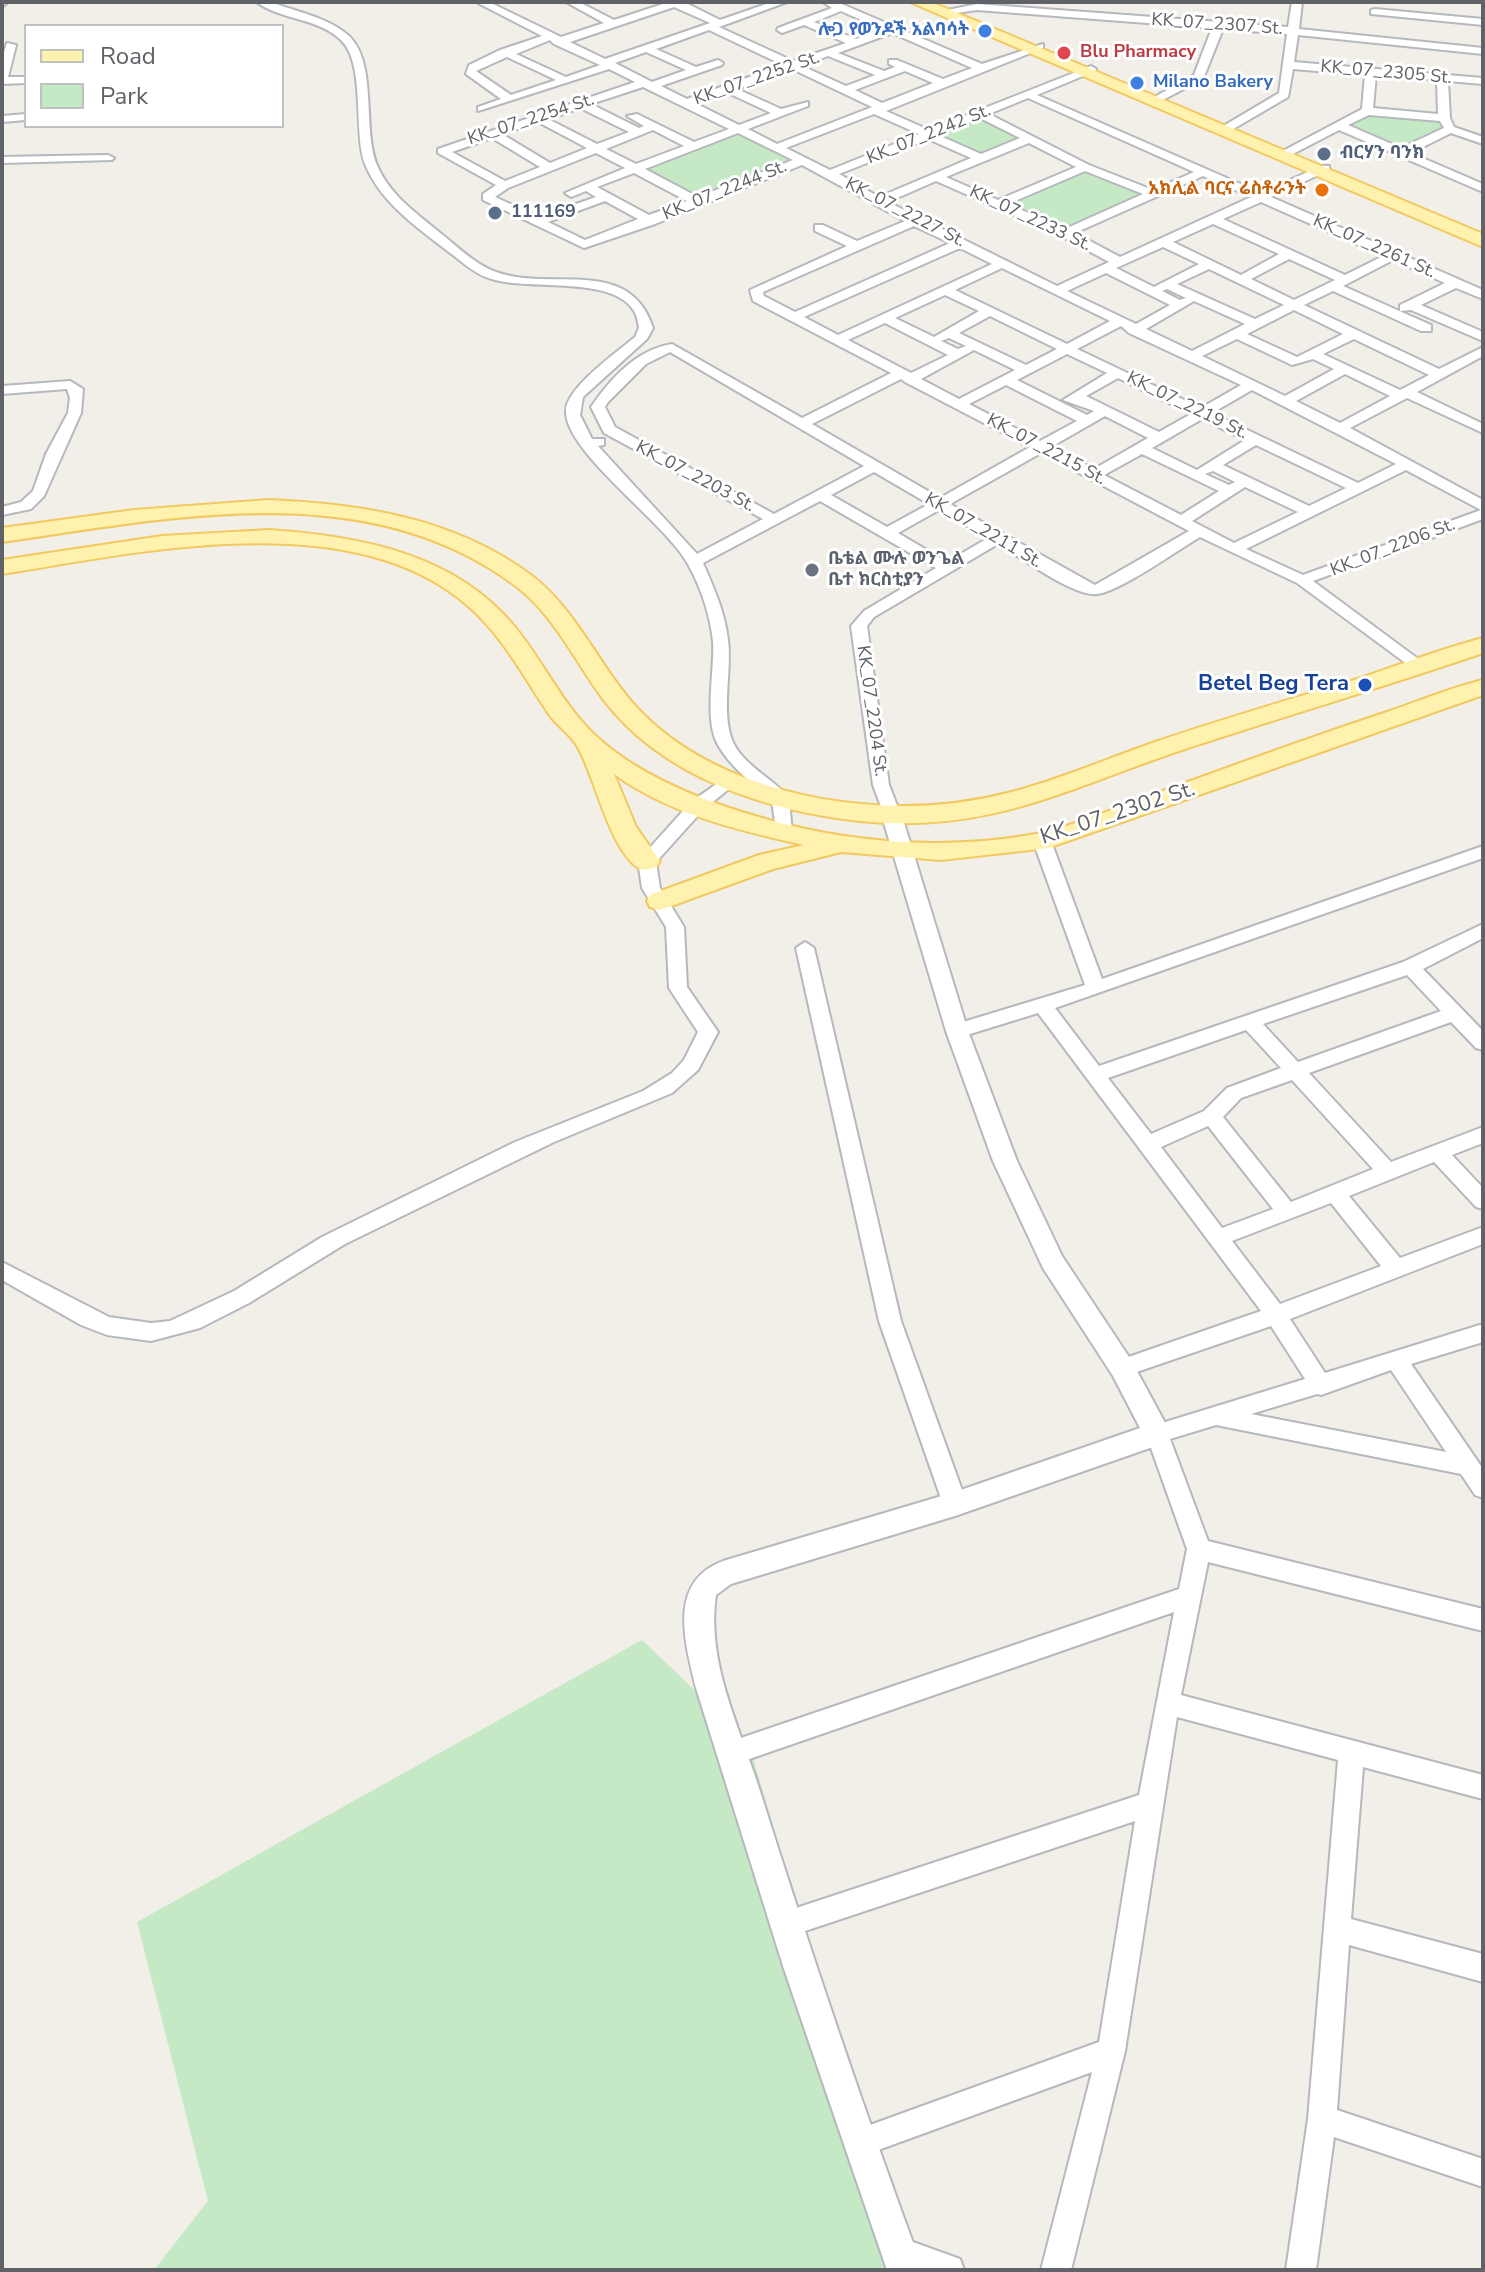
<!DOCTYPE html>
<meta charset="utf-8">
<style>
body{margin:0}
#map{position:relative;width:1485px;height:2272px;overflow:hidden;background:#f1efe8;font-family:"Nunito Sans",sans-serif}
canvas{display:block}
.frame{position:absolute;inset:0;border:4px solid #5f6368;pointer-events:none}
.legend{position:absolute;left:24px;top:24px;width:260px;height:104px;box-sizing:border-box;background:#fff;border:2px solid #bfc1c3;margin:0;padding:10px 14px;list-style:none;font-size:24px;color:#5f6368}
.legend li{display:flex;align-items:center;gap:16px;height:40px}
.legend b{width:40px;border:2px solid #bfc1c3}
</style>
<div id="map">
<canvas width="1485" height="2272"></canvas>
<div class="frame"></div>
<ul class="legend">
<li><b style="height:10px;background:#fff2af"></b>Road</li>
<li><b style="height:22px;background:#c5e8c5"></b>Park</li>
</ul>
</div>
<script>
const c = document.querySelector('canvas').getContext('2d');
c.lineJoin = 'round';
function paint(path, color) { c.fillStyle = color; c.fill(path, 'evenodd'); }
function stroke(path, color, width, dash) { c.strokeStyle = color; c.lineWidth = width; c.lineCap = dash ? 'butt' : 'round'; c.setLineDash(dash || []); c.stroke(path); }
function label(font, color, halo, rows, align = 'center') {
  c.font = font + ' "Nunito Sans","Noto Sans Ethiopic",sans-serif'; c.lineWidth = 6; c.setLineDash([]); c.textBaseline = 'middle'; c.strokeStyle = halo; c.fillStyle = color; for (const [text, x, y, turn = 0] of rows) {
    c.save(); c.translate(x, y); c.rotate((+turn || 0) * Math.PI / 180); c.textAlign = isNaN(turn) ? turn : align; if (halo) c.strokeText(text, 0, 0); c.fillText(text, 0, 0); c.restore();
  }
}
const green = new Path2D(`
 M1367 111 1444 118 1450 129 1403 152 1342 127Z
 M981 114 1030 138 982 159 930 136Z
 M737 129 799 162 701 201 634 168Z
 M1085 167 1153 194 1065 233 998 204Z
 M642 1640 748 1741 834 2030 912 2270H154L208 2201 137 1922Z`);
const minor = new Path2D(`
 M2 2H8L2 7Z
 M271 2C296 12 328 17 349 36 378 64 362 129 377 165 388 192 412 210 434 228 454 243 474 265 499 273 553 291 630 256 653 328L647 339 583 397 580 415 592 439H604V445L598 446 697 554 763 519 604 433 591 407C610 379 637 349 672 344L802 418 891 373 753 301 750 290 847 246 815 231V225H823L857 241 905 221 802 165 655 224 584 248 483 200V194L496 185 438 153V149L635 82 609 69 478 111V107L501 99 466 74 469 65 500 50 542 36 476 2H489L561 37 604 23 566 2H579L614 20 669 2H684L720 20 772 2H787L719 27 793 61 846 43 804 25 782 33 777 30 778 28 832 8 823 2H837L982 64 1043 44V48L886 111 929 130 1091 66 1096 69 1095 71 1037 95 1261 193 1321 166H1329V170L1271 197 1483 290V299L1456 288 1421 305 1483 332V341L1411 310 1400 311V305L1445 283 1393 260 1343 286 1431 325V331H1421L1333 291 1304 305 1439 369 1483 347V356L1417 392 1483 424V433L1407 398 1350 428 1483 500V519L1313 581 1429 667 1427 670H1415L1297 583 1200 537C1178 550 1119 592 1097 594 1073 597 1021 557 998 544L874 617 867 626 889 785 900 813 891 819 885 817 873 785 851 626 864 611 936 568 820 501 703 563C714 588 725 613 728 640 732 670 721 710 732 740 742 765 773 778 789 798L792 834 783 840 777 838 772 800C752 783 729 766 717 743 704 718 715 668 713 641 710 615 701 588 689 566 669 525 565 453 566 411 566 388 617 352 635 337L639 328C638 323 637 315 634 311 614 276 530 290 495 280 481 277 469 268 458 259 425 233 381 205 365 164 353 132 366 64 341 40 318 18 282 20 258 3ZM674 7 710 23 605 59 570 42ZM841 11 883 30 856 39 814 22ZM709 30 783 65 687 99 661 86 722 65 723 63 718 60 696 67 656 49ZM892 33 972 68 943 79 897 60H889V64L895 67 884 71 838 53ZM550 40 554 44 600 65 566 77 516 54ZM646 52 686 70 652 82 615 63ZM828 56 875 75 846 86 802 66ZM507 57 556 80 511 95 476 71ZM792 69 872 107 777 144 748 129 808 106V102L781 109 737 89ZM905 71 933 83 882 103 855 90ZM643 87 729 129 694 142 637 114 627 116 644 126 639 128 591 104ZM726 92 771 113 739 125 695 103ZM1028 98 1194 172 1153 190 1089 165 989 114ZM580 108 629 132 597 144 548 119ZM874 114 919 134 830 170 786 148ZM980 118 1020 138 981 154 938 135ZM538 122 587 148 550 163 502 134ZM653 130 684 146 636 164 606 149ZM738 133 793 160 698 197 645 169ZM492 138 540 167 505 181 452 152ZM928 139 971 158 879 197 839 174ZM1029 143 1076 167 998 200 946 177ZM596 153 625 168 565 193 571 197 586 191 596 197 539 217 495 197 508 188ZM1085 171 1143 194 1065 229 1008 204ZM634 173 687 201 649 215 597 187ZM1203 176 1251 197 1120 257 1075 233ZM936 181 1061 236 1109 262 1057 286 888 202ZM605 201 638 219 585 240 548 222ZM1261 202 1383 256 1345 275 1223 219ZM1213 224 1279 254 1241 275 1173 242ZM914 226 950 243 795 312 764 296 763 292ZM1163 247 1199 264 1154 287 1116 268ZM960 248 992 264 838 335 804 317ZM1289 259 1335 280 1294 300 1251 279ZM1002 268 1110 321 1067 344 955 290ZM1209 269 1284 305 1255 319 1177 284ZM1106 273 1170 305 1136 324 1067 291ZM1167 289 1186 298 1180 300 1162 291ZM945 295 979 311 934 337 895 318ZM1194 301 1245 324 1192 351 1146 329ZM1294 310 1343 334 1297 357 1247 334ZM990 316 1057 349 1026 365 959 333ZM885 323 948 355 911 373 848 340ZM1121 326 1129 333 1241 385 1201 408 1077 349ZM949 338 966 346 958 349 941 341ZM1237 339 1292 365 1313 359 1334 369 1285 396 1202 356ZM1354 339 1429 375 1400 390 1323 354ZM974 350 1015 370 959 399 921 379ZM670 352 864 466 774 514 615 427 605 407 608 402 646 364ZM1067 354 1107 373 1063 400 1094 411 1087 415 1017 380ZM1345 374 1390 396 1340 423 1296 401ZM1118 378 1191 414 1159 432 1086 396ZM901 379 905 382 1030 447 940 498 812 424ZM1006 385 1077 421 1040 441 969 404ZM1252 390 1396 464 1358 483 1212 413ZM1105 416 1148 438 1094 469 1051 447ZM1202 419 1245 440 1197 470 1152 448ZM1256 445 1346 488 1309 506 1223 465ZM1041 453 1189 531 1095 585 950 504ZM1142 454 1219 491 1181 515 1104 475ZM1406 470 1481 510 1303 575 1246 549ZM1213 471 1235 482 1229 485 1205 474ZM874 472 929 504 887 527 831 495ZM1245 487 1298 512 1234 543 1192 521ZM939 510 988 538 947 562 898 533Z
 M1292 2H1302L1299 29 1483 48V54L1298 35 1294 62 1483 78V84L1448 81 1450 118 1454 127 1483 137V144L1451 133 1411 153 1483 184V192L1339 130 1287 157H1279V153L1362 109 1365 75 1293 69 1288 97 1228 132H1220V128L1279 93 1287 34 1223 29 1203 79 1155 104 1149 101 1151 99 1194 75 1212 28 977 10 943 15 938 12 977 4 1288 27ZM1376 75 1437 80 1438 114 1373 108ZM1369 115 1440 121 1444 128 1401 148 1348 125Z
 M1375 9 1483 19V25L1371 14V10Z
 M7 43 16 45 8 77H26V83L2 84V58Z
 M26 114V120L2 122V116Z
 M108 155 114 158 112 160 2 163V157Z
 M70 381 83 389 81 413 44 496 31 509 2 515V507L21 502 33 491 46 454 68 413 70 398 67 389 2 394V386Z
 M729 775 735 776V784L703 810 656 862 660 888 684 927 687 987 718 1032 698 1070 672 1093 554 1142 345 1244 249 1303 200 1328 151 1341 107 1335 81 1325 2 1280V1262L109 1317 151 1323 170 1321 234 1291 322 1237 515 1142 643 1091 672 1073 684 1060 698 1032 669 988 666 927 642 888 638 861 691 802Z
 M1042 835 1051 841 1102 979 1483 846V858L1055 1008 1099 1066 1403 962 1483 924V938L1423 969 1483 1031V1050L1476 1048 1451 1022 1309 1073 1391 1162 1483 1127V1143L1452 1155 1483 1188V1209L1476 1207 1434 1162 1349 1196 1400 1258 1483 1227V1244L1290 1319 1325 1373 1483 1324V1342L1411 1364 1483 1469V1498L1475 1495 1461 1474 1216 1425 1170 1439 1208 1541 1483 1609V1631L1208 1562 1181 1695 1483 1775V1799L1363 1767 1351 1919 1483 1954V1982L1349 1945 1337 2110 1483 2159V2187L1334 2137 1316 2270H1286L1308 2119 1338 1760 1177 1717 1125 2051 1071 2270H1041L1092 2072 859 2157 849 2153 845 2143 849 2133 859 2129 1099 2042 1135 1821 784 1938 775 1934 771 1925 775 1916 784 1912 1139 1795 1174 1612 732 1765 723 1762 719 1753 723 1744 732 1741 1179 1589 1187 1549 1146 1434 1149 1427 1305 1379 1271 1326 1122 1377 1114 1374 1111 1368 1114 1362 1261 1311 1038 1013 957 1038 947 1031 950 1026 1085 985 1033 841ZM1407 975 1441 1011 1298 1062 1263 1024ZM1246 1030 1281 1068 1227 1088 1204 1111 1151 1134 1108 1078ZM1292 1080 1373 1169 1291 1202 1223 1117 1241 1098ZM1208 1126 1273 1209 1222 1228 1161 1147ZM1331 1203 1381 1266 1280 1304 1232 1241ZM1391 1370 1446 1452 1251 1414 1317 1394 1321 1395Z
 M805 942 814 948 901 1321 967 1504 963 1511 955 1514 947 1511 943 1504 879 1321 796 948Z
 M899 2237 960 2259 964 2270H908L889 2262 884 2252 889 2242Z`);
const tertiary = new Path2D(`
 M891 806 901 813 968 1031 1017 1161 1062 1256 1131 1360 1171 1434 1167 1442 955 1516 731 1584 716 1595C706 1661 739 1726 759 1788 810 1950 864 2110 923 2270H887L784 1969 696 1688C685 1642 667 1582 723 1561L955 1492 1140 1428 1113 1376 1043 1268 993 1161 946 1031 881 813Z`);
const primary = new Path2D(`
 M910 2H931L1483 234V247Z
 M269 500C362 504 454 518 531 575 569 604 591 648 619 686 681 772 800 805 901 806 1000 807 1065 774 1155 742 1220 720 1288 700 1354 680 1397 666 1440 649 1483 638V653C1383 687 1282 717 1182 750 1065 789 990 834 860 821 766 811 662 777 603 699 574 660 554 614 513 584 365 475 170 518 2 542V528L134 510Z
 M269 530C358 536 454 553 514 626 544 662 563 707 599 739 642 777 701 800 755 816 845 843 943 851 1036 834 1075 826 1114 808 1151 795 1230 767 1308 738 1387 712 1419 701 1450 688 1483 680V695L1048 848 941 860 841 852 773 869 660 910 650 907 647 901 650 895 759 855 804 845C740 831 667 813 614 774L636 827 660 861 656 867C651 869 644 871 639 868 609 850 594 772 576 744 569 734 558 726 551 717 524 678 504 637 467 605 351 504 139 552 2 574V560L162 536Z`);
const markers = [
 [985,31,8,"#3f7fe0"],
 [1064,53,8,"#e0444e"],
 [1137,83,8,"#3f7fe0"],
 [1324,154,8,"#5c6f8a"],
 [1322,190,8,"#e8710a"],
 [495,213,8,"#5c6f8a"],
 [812,570,8,"#6b7280"],
 [1365,685,8,"#1a4fb4"]
];
const farStreetnames = [
 ["KK_07_2307 St.",1217,25,4],
 ["KK_07_2305 St.",1386,73,5],
 ["KK_07_2252 St.",757,79,-19],
 ["KK_07_2254 St.",531,120,-18],
 ["KK_07_2242 St.",929,135,-22],
 ["KK_07_2244 St.",725,191,-22],
 ["KK_07_2227 St.",905,213,27],
 ["KK_07_2233 St.",1030,219,25],
 ["KK_07_2261 St.",1374,247,24],
 ["KK_07_2219 St.",1187,406,26],
 ["KK_07_2215 St.",1046,450,28],
 ["KK_07_2203 St.",695,477,28],
 ["KK_07_2211 St.",983,531,30],
 ["KK_07_2206 St.",1393,548,-21],
 ["KK_07_2204 St.",871,711,82]
];
const farShopnames = [
 ["ሎጋ የወንዶች አልባሳት",969,31],
 ["Milano Bakery",1153,83,"left"]
];
const farHealthnames = [
 ["Blu Pharmacy",1080,53]
];
const farServicenames = [
 ["ብርሃን ባንክ",1340,154],
 ["111169",511,213]
];
const farFoodnames = [
 ["አክሊል ባርና ሬስቶራንት",1306,190]
];
const farWorshipnames = [
 ["ቤቴል ሙሉ ወንጌል",828,560],
 ["ቤተ ክርስቲያን",828,581]
];
const transitNames = [
 ["Betel Beg Tera",1349,685]
];
const streetNames = [
 ["KK_07_2302 St.",1118,814,-18]
];
paint(green, '#c5e8c5');
stroke(minor, '#b5b8bc', 4);
stroke(tertiary, '#b5b8bc', 4);
stroke(primary, '#f2c960', 4);
paint(minor, '#fff');
paint(tertiary, '#fff');
paint(primary, '#fff2af');
for (const [x, y, r, color] of markers) { const dot = new Path2D(); dot.arc(x, y, r, 0, 2 * Math.PI); c.fillStyle = color; c.fill(dot); stroke(dot, '#fff', 3); }
label('18px', '#5f6368', '#fff', farStreetnames);
label('bold 18px', '#366cbe', '#fff', farShopnames, 'right');
label('bold 18px', '#be3a42', '#fff', farHealthnames, 'left');
label('bold 18px', '#4e5e75', '#fff', farServicenames, 'left');
label('bold 18px', '#c56008', '#fff', farFoodnames, 'right');
label('bold 18px', '#5b616d', '#fff', farWorshipnames, 'left');
label('bold 22px', '#164399', '#fff', transitNames, 'right');
label('22px', '#5f6368', '#fff', streetNames);
</script>
